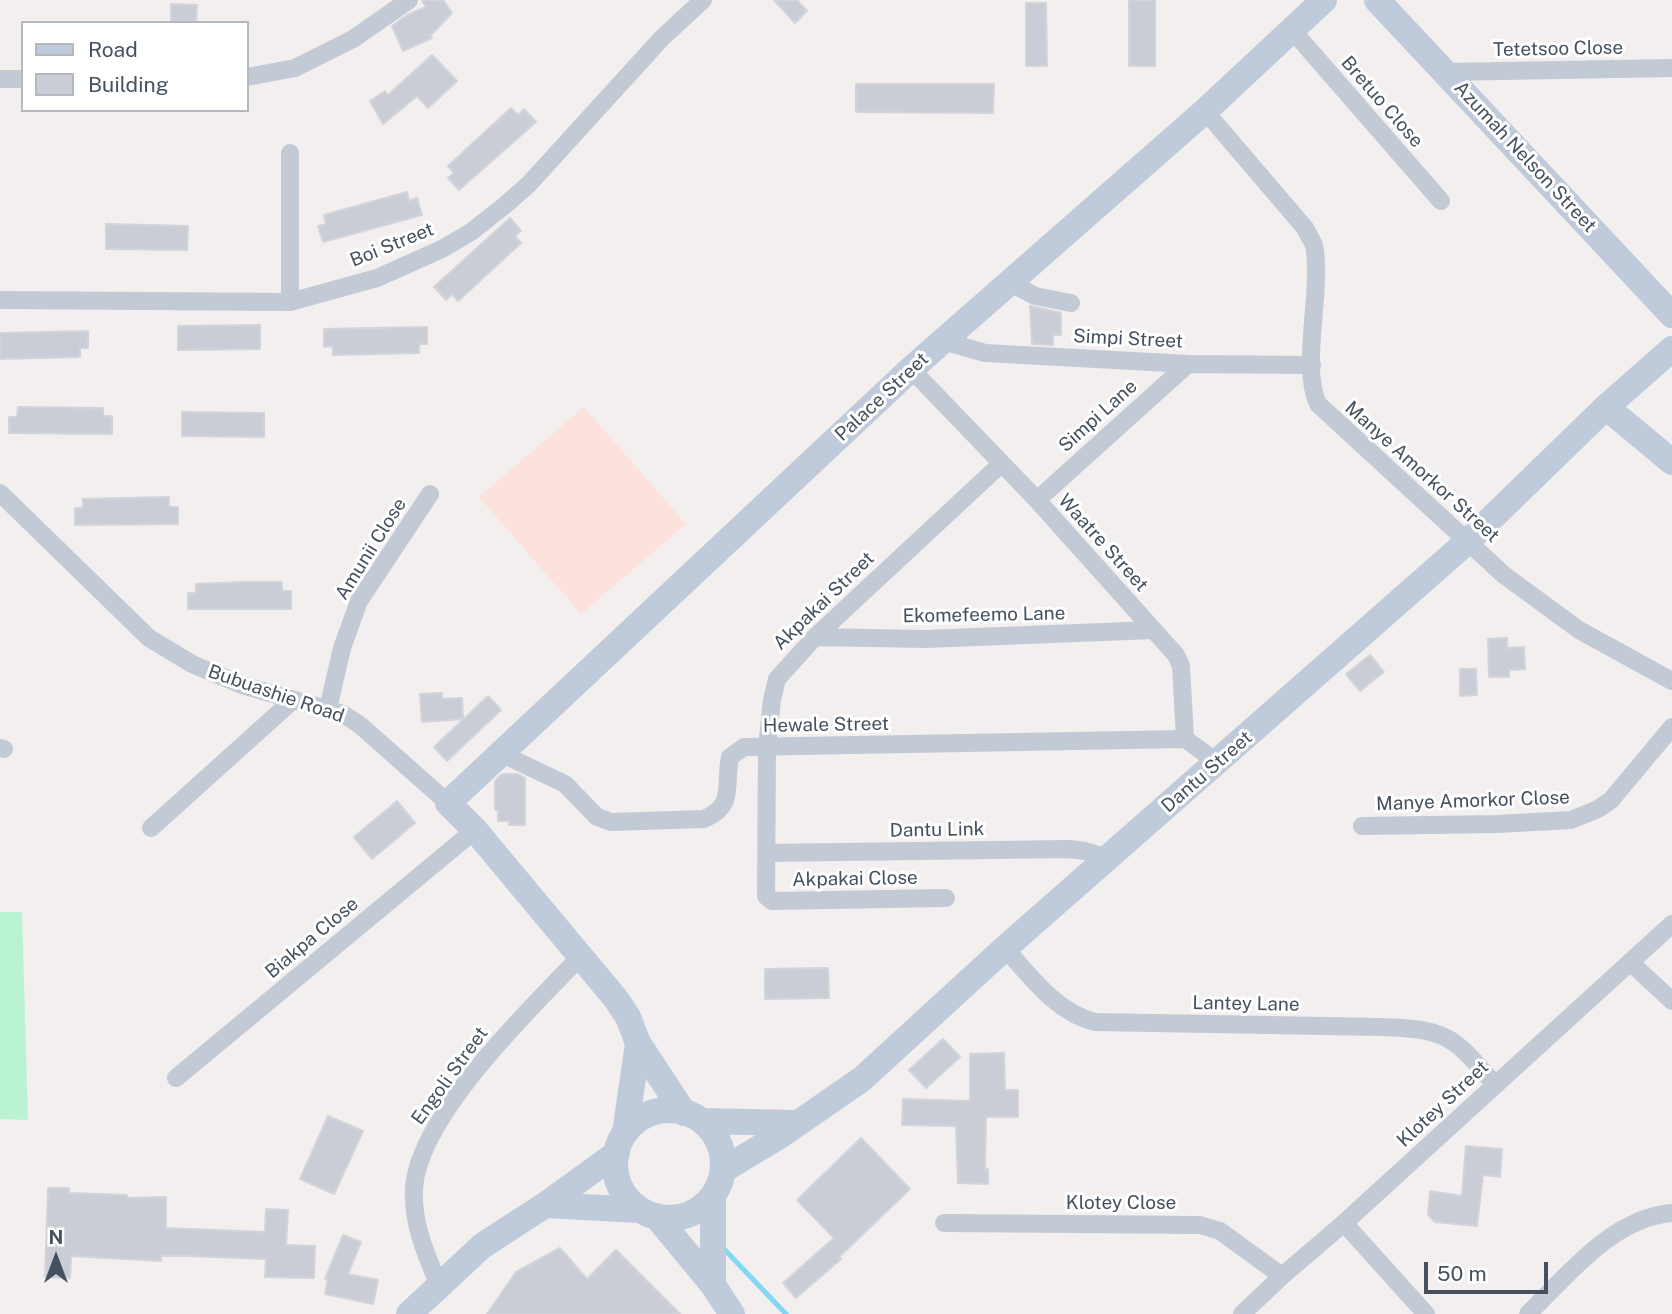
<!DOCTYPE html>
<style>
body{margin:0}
#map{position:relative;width:1672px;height:1314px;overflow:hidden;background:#f2efee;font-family:"Public Sans",sans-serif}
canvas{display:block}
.legend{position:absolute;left:21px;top:21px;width:228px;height:91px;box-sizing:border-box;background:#fff;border:2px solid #b5b9bf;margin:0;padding:9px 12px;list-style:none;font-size:21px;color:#45515e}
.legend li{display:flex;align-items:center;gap:14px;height:35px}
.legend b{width:35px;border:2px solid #b5b9bf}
.north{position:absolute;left:21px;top:1223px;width:70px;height:70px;-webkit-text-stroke:5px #fff;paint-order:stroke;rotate:0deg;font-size:19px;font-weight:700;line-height:28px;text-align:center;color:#45515e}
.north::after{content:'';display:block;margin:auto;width:24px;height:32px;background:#45515e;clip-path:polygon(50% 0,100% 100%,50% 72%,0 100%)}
.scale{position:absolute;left:1424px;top:1262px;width:124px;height:32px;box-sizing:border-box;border:4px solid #45515e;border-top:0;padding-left:9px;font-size:21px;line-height:24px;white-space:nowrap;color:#45515e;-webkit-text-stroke:5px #fff;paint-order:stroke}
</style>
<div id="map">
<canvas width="1672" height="1314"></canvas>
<ul class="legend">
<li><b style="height:9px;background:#bfcbda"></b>Road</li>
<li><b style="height:19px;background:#cacdd5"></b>Building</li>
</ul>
<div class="north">N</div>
<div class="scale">50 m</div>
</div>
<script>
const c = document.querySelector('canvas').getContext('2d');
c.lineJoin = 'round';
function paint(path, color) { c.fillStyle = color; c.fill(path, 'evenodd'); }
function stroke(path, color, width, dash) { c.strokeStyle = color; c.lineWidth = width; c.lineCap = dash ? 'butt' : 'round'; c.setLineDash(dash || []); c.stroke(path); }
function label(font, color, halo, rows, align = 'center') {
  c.font = font + ' "Public Sans",sans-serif'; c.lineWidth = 6; c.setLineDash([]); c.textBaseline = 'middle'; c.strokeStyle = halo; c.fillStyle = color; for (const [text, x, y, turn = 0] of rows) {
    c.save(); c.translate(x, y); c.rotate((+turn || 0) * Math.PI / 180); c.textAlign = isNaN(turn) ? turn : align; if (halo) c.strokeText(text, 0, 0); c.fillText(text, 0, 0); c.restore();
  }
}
const medical = new Path2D(`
 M584 407 686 524 581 614 479 497Z`);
const green = new Path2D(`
 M0 912H22L28 1120 0 1119Z`);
const stream = new Path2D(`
 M724 1249 786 1314`);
const building = new Path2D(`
 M422 0H443L452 13 430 36 432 38 403 51 392 26 407 15 426 7Z
 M774 0H797L807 11 795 23Z
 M1129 0H1155V66H1129Z
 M1026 3H1046L1047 66H1026Z
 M171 4 197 5 196 23H171Z
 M432 55 457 81 428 108 417 96 383 124 370 101 385 91 388 95Z
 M856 84H994L993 113 856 112Z
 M511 108 518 115 524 109 536 122 459 190 448 178 454 173 448 166Z
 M407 192 409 201 417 198 422 215 323 242 318 226 326 224 324 215Z
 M510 218 521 231 515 236 521 243 458 301 452 294 446 300 434 287Z
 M106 224 188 226 187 250 106 249Z
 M1030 306 1061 313V335H1053V345L1032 344Z
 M260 325V349L178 350V326Z
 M427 327V344H419V353L333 355V346L324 347V329Z
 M88 331V348H80V357L0 359V333Z
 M18 407 103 408V416H112V434L9 433V417H17Z
 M182 412 264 413V437L182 436Z
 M169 497V507H178V524L75 525V508H83V499Z
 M242 582H282V591H291V609H188V593H196V584Z
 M1507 638V648L1524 647 1525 669 1509 670V677H1489L1488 639Z
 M1370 655 1384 672 1360 691 1346 674Z
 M1460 669H1476L1477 695 1460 696Z
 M442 693V699L462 698 463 719 422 722 420 694Z
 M488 696 501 710 447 761 434 747Z
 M502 774H517L525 778V825H509V821H498V810H495V781Z
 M397 801 415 823 372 859 354 837Z
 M828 968 829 998 765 999V969Z
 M943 1039 960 1057 926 1088 909 1070Z
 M1004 1053 1005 1090H1018V1117H986L985 1169H988V1184L958 1183 956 1126 902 1125 903 1099 970 1101V1054Z
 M328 1116 363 1131 334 1194 300 1179Z
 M861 1138 910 1189 839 1257 841 1259 796 1298 783 1283 834 1238 797 1200Z
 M1466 1146 1502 1149 1500 1177 1483 1175 1477 1226 1435 1222 1428 1215 1430 1191 1462 1196Z
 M48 1188H69V1193L127 1195V1198L166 1197V1228L265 1232 266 1209 288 1210 286 1245 315 1246 314 1278 265 1277 266 1259 188 1256H161V1261L71 1256 70 1278 45 1277Z
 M343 1235 361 1242 348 1274 378 1280 373 1304 325 1294 328 1279H325Z
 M560 1248 587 1279 616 1250 680 1314H487L516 1272Z`);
const street = new Path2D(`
 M1292 30 1441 201
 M1445 72 1672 68
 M247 77 295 68 353 39 409 0
 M0 79H23
 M1205 111 1305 228 1314 245C1323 288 1300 366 1318 404L1504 575 1579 630 1672 681
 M290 153V302
 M1009 282 1035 296 1071 303
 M0 300 290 302 377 278 442 249 471 232 504 206 529 184 661 39 703 0
 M943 341 985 353 1188 364 1312 365
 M911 369 1037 500 1176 655 1181 666 1185 739 1217 762
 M0 493 149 638 192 664 242 685 343 714 360 725 448 803
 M1037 500 1188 364
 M815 637 926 639 1153 630
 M328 709 342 648 359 601 430 494
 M0 748 4 749
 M500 753 565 784 597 817 611 822 704 819C736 806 724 785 730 757L744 747 1185 739
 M1362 826 1497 824 1571 820 1598 809 1611 800 1672 727
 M151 828 292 701
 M766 853 1069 849 1085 851 1108 858
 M946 898 772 901 766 896 767 747 772 700 777 679 815 637 1001 464
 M1005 948C1030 976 1057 1013 1095 1022L1382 1027C1406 1028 1436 1028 1456 1044 1471 1055 1482 1071 1495 1084
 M1630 962 1672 1001
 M176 1078 475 830
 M944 1223 1200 1225 1220 1231 1282 1276
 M1344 1223 1426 1314
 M439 1286C426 1254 412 1223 414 1188 419 1115 531 1008 581 956
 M1242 1314 1282 1276 1344 1223 1672 924
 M1528 1314C1568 1275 1612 1218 1672 1213`);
const secondary = new Path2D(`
 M1377 0 1672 315
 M1606 407 1672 462
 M615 1164a54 54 0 1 1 108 0a54 54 0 1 1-108 0Z
 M684 1113 638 1043 628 1017 616 999 475 830 448 803 911 369 1205 111 1324 0
 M702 1121 796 1123
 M625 1133 638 1043
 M723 1170 781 1135 862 1079 1005 948 1468 541 1606 407 1672 349
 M713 1196V1285
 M545 1205 640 1210
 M656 1216 713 1285 732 1314
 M409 1314 482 1246 545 1205 617 1153`);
const streetNames = [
 ["Tetetsoo Close",1558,49,-1],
 ["Bretuo Close",1382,102,49],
 ["Azumah Nelson Street",1525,157,47],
 ["Boi Street",392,245,-22],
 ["Simpi Street",1128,339,3],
 ["Palace Street",882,397,-43],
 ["Simpi Lane",1098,416,-42],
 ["Manye Amorkor Street",1422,472,42],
 ["Waatre Street",1103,543,48],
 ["Amunii Close",371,549,-58],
 ["Akpakai Street",824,601,-44],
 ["Ekomefeemo Lane",984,615,-1],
 ["Bubuashie Road",276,694,19],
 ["Hewale Street",826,725,-1],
 ["Dantu Street",1207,772,-41],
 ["Manye Amorkor Close",1473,801,-2],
 ["Dantu Link",937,830,-1],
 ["Akpakai Close",855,879,-1],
 ["Biakpa Close",312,938,-40],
 ["Lantey Lane",1246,1004,1],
 ["Engoli Street",450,1076,-54],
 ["Klotey Street",1443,1104,-43],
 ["Klotey Close",1121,1203]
];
paint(medical, '#fde1dd');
paint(green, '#b9f3d2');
stroke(stream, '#82d7f4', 5);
paint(building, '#cacdd5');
stroke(building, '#d2d4db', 2);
stroke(street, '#c1cad5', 18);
stroke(secondary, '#bfcbda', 26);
label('19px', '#45515e', '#fff', streetNames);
</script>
